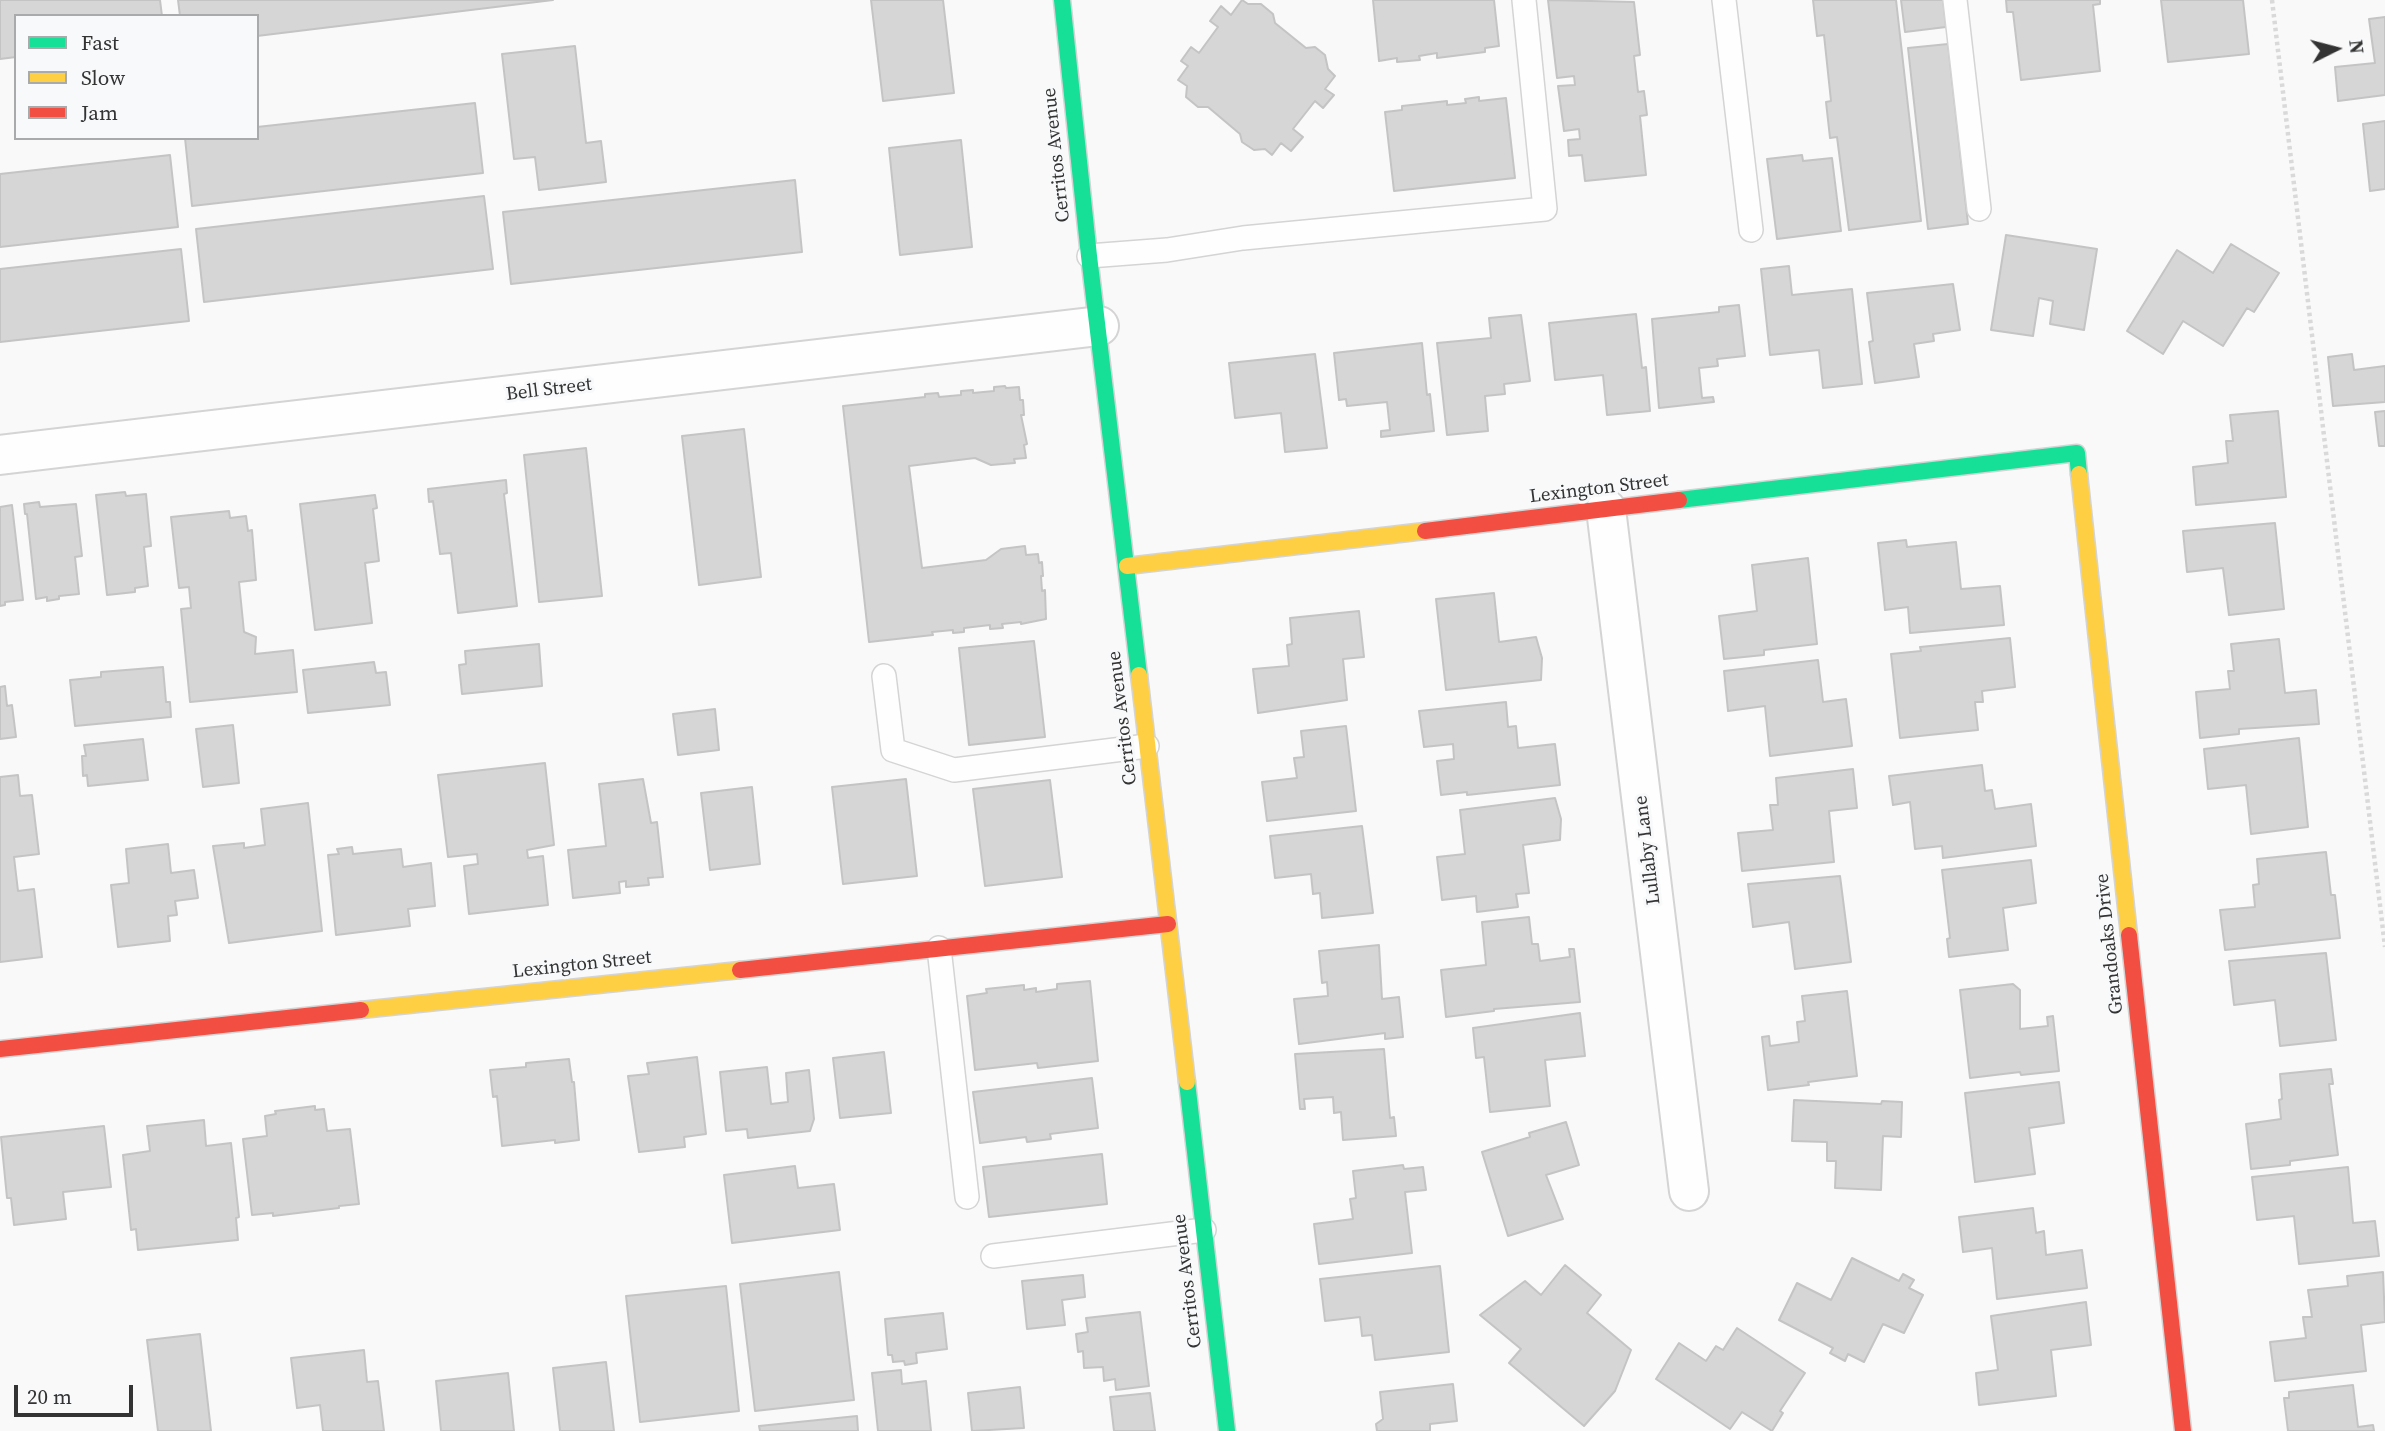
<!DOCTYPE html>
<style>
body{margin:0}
#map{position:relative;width:2385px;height:1431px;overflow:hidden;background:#f9f9f9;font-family:"Source Serif 4",serif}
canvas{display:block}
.legend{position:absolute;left:14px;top:14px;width:245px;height:126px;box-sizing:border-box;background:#f8f9fa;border:2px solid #a9aaab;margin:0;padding:9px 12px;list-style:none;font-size:21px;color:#333334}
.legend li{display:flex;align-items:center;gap:14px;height:35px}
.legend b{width:35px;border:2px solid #a9aaab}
.north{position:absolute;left:2301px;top:14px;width:70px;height:70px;-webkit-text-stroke:5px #f8f9fa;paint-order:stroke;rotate:84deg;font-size:19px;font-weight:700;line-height:28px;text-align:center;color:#333334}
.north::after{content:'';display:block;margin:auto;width:24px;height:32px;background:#333334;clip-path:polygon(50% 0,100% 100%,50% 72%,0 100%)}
.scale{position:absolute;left:14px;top:1385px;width:119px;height:32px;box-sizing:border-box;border:4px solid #333334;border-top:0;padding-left:9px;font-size:21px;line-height:24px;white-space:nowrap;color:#333334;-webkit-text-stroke:5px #f8f9fa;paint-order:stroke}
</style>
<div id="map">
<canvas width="2385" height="1431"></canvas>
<ul class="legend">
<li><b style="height:9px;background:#16e098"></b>Fast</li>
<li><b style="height:9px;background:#ffcf43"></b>Slow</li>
<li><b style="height:9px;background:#f24e42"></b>Jam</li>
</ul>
<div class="north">N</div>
<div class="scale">20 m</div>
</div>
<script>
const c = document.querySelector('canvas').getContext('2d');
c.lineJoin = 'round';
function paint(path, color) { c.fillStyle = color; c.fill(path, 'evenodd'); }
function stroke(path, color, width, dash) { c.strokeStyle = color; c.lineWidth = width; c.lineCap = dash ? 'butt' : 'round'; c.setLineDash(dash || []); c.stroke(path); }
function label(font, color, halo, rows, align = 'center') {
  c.font = font + ' "Source Serif 4",serif'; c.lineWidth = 6; c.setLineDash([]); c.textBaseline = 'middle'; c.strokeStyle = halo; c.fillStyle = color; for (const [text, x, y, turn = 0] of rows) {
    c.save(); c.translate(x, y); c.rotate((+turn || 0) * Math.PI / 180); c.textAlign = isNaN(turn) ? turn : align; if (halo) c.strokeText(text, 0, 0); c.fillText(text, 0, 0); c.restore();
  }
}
const building = new Path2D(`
 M0 0H160L162 16H16V57L0 59Z
 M178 0H553L257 36V16H180Z
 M871 0H943L954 93 883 101Z
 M1242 0 1248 4H1261L1273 14 1275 23 1306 48 1315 47 1325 55 1328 69 1335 76 1325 89 1334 95 1323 108 1315 101 1293 129 1303 137 1291 151 1281 143 1272 155 1265 149 1254 150 1242 142 1240 134 1208 107H1198L1186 97 1187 86 1178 80 1188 66 1181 61 1191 47 1199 53 1218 27 1210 21 1221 6 1231 15Z
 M1373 0H1494L1499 46 1485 48V52L1437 58V53L1419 56 1420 60 1397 62V58L1379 61Z
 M1548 0 1634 2 1640 55 1634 56 1638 92 1644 91 1647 115 1640 116 1646 175 1585 181 1582 155 1569 156 1568 140 1580 139 1579 129 1564 131 1558 86 1575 85 1574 76 1557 78Z
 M1813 0H1896L1921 221 1849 230 1837 137 1830 138 1826 102 1831 101 1824 35 1817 36Z
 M1901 0H1943L1946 27 1905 32Z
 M2006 0H2100V4L2093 5 2100 71 2021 80 2013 12H2007Z
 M2161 0H2243L2249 54 2168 62Z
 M2385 17V95L2338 101 2335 67 2375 63 2369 19Z
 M1948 44 1968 224 1928 229 1908 48Z
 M575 46 586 143 601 141 606 182 539 190 535 157 514 159 502 54Z
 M1479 97V101L1506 98 1515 178 1394 191 1385 112 1402 110V106L1447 101V105L1466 103 1465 99Z
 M475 103 483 173 192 206 185 138H257V127Z
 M2385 121V189L2370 191 2363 124Z
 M961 140 972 247 900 255 889 148Z
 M170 155 178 227 0 247V174Z
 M1802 155 1803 161 1832 158 1841 231 1777 239 1767 159Z
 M795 180 802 252 511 284 503 212Z
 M484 196 493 269 204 302 196 229Z
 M2006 235 2097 249 2084 330 2050 324 2053 301 2039 298 2033 336 1991 330Z
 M2231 244 2279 273 2254 312 2247 308 2223 346 2183 321 2163 354 2127 331 2177 250 2213 273Z
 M181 249 189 321 0 342V269Z
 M1789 266 1792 295 1852 289 1862 384 1823 388 1819 350 1770 355 1761 269Z
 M1953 284 1960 330 1933 334 1934 341 1914 344 1919 377 1875 383 1869 342 1873 341 1867 293Z
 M1739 305 1745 356 1717 359 1718 366 1699 368 1702 398 1713 397 1714 402 1659 408 1652 319 1719 312V307Z
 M1636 314 1642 368 1646 367 1650 411 1607 415 1603 375 1555 380 1549 323Z
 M1521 315 1530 381 1504 384 1505 394 1485 396 1488 431 1447 435 1437 343 1491 338 1489 318Z
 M1422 343 1427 395 1430 394 1434 431 1381 437V431L1390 430 1387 402 1347 406 1346 399 1339 400 1334 353Z
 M1315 354 1327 448 1285 452 1281 413 1235 418 1229 363Z
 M2352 354 2354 370 2385 366V402L2333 406 2328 357Z
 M1005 386 1006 388 1019 387 1020 400H1023L1024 415H1021L1027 444 1024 445 1026 458 1014 459 1015 463 991 465 975 458 909 466 922 568 986 560 1001 549 1025 546 1026 555 1038 554 1039 563 1042 562 1043 576H1041L1042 591 1045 590 1046 619 1021 624V622L1002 624 1003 628 990 629V625L964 628V632L953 633V630L932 632 933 635 869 642 843 406 925 397V394L938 393 939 397 961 395V391L973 390V393L994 391V387Z
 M2278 411 2286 497 2196 505 2193 467 2228 463 2226 441H2233L2230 415Z
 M2385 411V446H2379L2375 412Z
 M744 429 761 577 699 585 682 436Z
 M586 448 602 596 539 602 524 455Z
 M506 480 507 493 504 494 517 606 458 613 451 553 440 554 433 501 429 502 428 489Z
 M125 492 126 496 146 494 151 546 144 547 148 586 135 588V592L107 595 96 495Z
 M375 495 377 508 373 509 379 561 365 563 372 623 315 630 300 504Z
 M39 502 40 507 76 504 82 556 75 557 79 594 59 596V599L47 601V597L36 599 27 514H25L24 504Z
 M12 505 23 600 5 602V605L0 606V507Z
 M229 511 230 518 246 516 248 531 252 530 256 580 239 582 244 632 256 637 255 654 293 650 297 692 190 702 181 609 191 608 189 587 179 588 171 517Z
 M2275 523 2284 609 2229 615 2223 568 2187 572 2183 531Z
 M1906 540 1907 547 1956 542 1961 589 2000 586 2004 625 1910 633 1908 607 1885 610 1878 543Z
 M1808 558 1817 644 1764 650V655L1724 659 1719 616 1757 611 1752 565Z
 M1494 593 1499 642 1536 637 1542 658 1541 680 1446 690 1436 599Z
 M1359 611 1364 657 1343 659 1347 700 1258 713 1253 669 1289 666 1287 645 1292 644 1290 618Z
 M2010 638 2015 687 1982 691 1983 702H1975L1978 730 1900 738 1891 654 1921 651 1920 647Z
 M2279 639 2285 693 2316 690 2319 724 2239 729V734L2200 738 2196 692 2230 689 2228 671H2234L2231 644Z
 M1034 641 1045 737 969 745 959 648Z
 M539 644 542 686 462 694 459 665 466 664 465 651Z
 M1818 660 1823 702 1846 699 1852 746 1770 756 1765 706 1728 711 1724 671Z
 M374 662 376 673 386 672 390 705 308 713 303 670Z
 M163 667 166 702H170L171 717 75 726 70 680 101 677V672Z
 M5 686 7 706 12 705 16 737 0 739V687Z
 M1506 702 1508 727 1516 726 1518 748 1555 744 1560 785 1467 795V792L1441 795 1437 761 1454 759 1453 744 1424 747 1419 711Z
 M715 709 719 750 678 755 673 714Z
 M233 725 239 783 203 787 196 729Z
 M1346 726 1356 811 1267 821 1262 782 1297 778 1294 758 1304 757 1301 731Z
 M2299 738 2308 827 2251 834 2246 785 2208 789 2204 749Z
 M143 739 148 780 88 786 87 775 83 776 82 756H86L84 745Z
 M545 763 554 845 527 850 528 858 543 856 548 905 469 914 464 866 478 864 477 854 448 857 438 775Z
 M1982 765 1985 791 1992 790 1995 809 2031 804 2036 846 1943 858 1942 846 1915 849 1910 802 1893 805 1889 776Z
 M1853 769 1857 808 1829 811 1834 862 1742 871 1738 833 1773 830 1770 805H1778L1776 778Z
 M18 775 20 796 32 795 39 854 14 857 18 891 34 889 42 957 0 962V777Z
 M643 779 651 823 657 822 663 877 648 878 649 885 626 887V881L619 882 620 893 573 898 568 850 606 846 599 784Z
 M906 779 917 876 843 884 832 787Z
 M1050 780 1062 877 985 886 973 789Z
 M752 787 760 864 710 870 701 793Z
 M1555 798 1561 819 1560 840 1523 845 1529 893 1516 894 1518 907 1477 912 1476 896 1442 900 1437 857 1465 854 1460 810Z
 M308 803 322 931 229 943 213 846 244 843V848L265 845 261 809Z
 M1362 826 1373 913 1322 918 1320 893 1313 894 1311 874 1275 878 1270 836Z
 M168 844 171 873 194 870 198 898 175 901 177 915 168 916 170 941 118 947 111 885 129 883 126 849Z
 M352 847 353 854 401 849 403 867 431 863 435 906 408 909 410 926 336 935 328 855 339 854 337 849Z
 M2326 852 2331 895H2335L2340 938 2225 950 2220 910 2255 907 2253 885 2259 884 2257 859Z
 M2031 860 2036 903 2003 908 2008 950 1949 957 1947 939 1950 938 1942 870Z
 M1840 876 1851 962 1795 969 1789 922 1753 927 1748 884Z
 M1529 917 1532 944H1538L1540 961 1570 957 1569 949H1574L1580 1002 1494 1009V1011L1446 1017 1441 970 1486 965 1482 922Z
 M1379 945 1382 999 1399 997 1403 1037 1385 1039V1033L1299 1044 1294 999 1328 996 1327 982 1322 983 1319 951Z
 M2326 953 2336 1040 2280 1046 2275 1000 2234 1005 2229 961Z
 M1090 981 1098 1061 1038 1068 1037 1063 975 1070 967 996 987 993 986 989 1024 985V990L1036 988V992L1057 989V984Z
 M2013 984 2020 990V1029L2048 1026 2047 1017 2053 1016 2059 1071 2021 1075 2020 1072 1970 1078 1960 990Z
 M1847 991 1857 1076 1808 1082 1809 1085 1768 1090 1762 1037 1769 1036 1770 1046 1799 1042 1797 1022 1805 1021 1802 996Z
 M1580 1013 1585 1056 1545 1060 1550 1106 1490 1112 1484 1057 1476 1058 1473 1028Z
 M1384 1049 1390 1118 1394 1117 1396 1136 1343 1140 1341 1112 1334 1113 1333 1097 1304 1099 1305 1109H1300L1295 1054Z
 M884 1052 891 1113 840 1118 833 1058Z
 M697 1057 706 1134 684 1137 685 1147 639 1152 628 1076 649 1074 647 1063Z
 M569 1059 572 1082H574L579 1140 555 1143V1140L502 1146 497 1096 493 1097 490 1070 526 1067V1063Z
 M767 1067 771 1104 788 1102 786 1073 809 1070 814 1119 810 1131 748 1138 747 1129 726 1131 720 1072Z
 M2331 1069 2333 1084H2329L2338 1155 2290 1161V1165L2251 1169 2246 1124 2281 1119 2279 1100 2282 1099 2280 1074Z
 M1092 1078 1098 1128 1050 1134 1051 1139 1027 1142 1026 1137 980 1143 973 1092Z
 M2059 1082 2064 1123 2029 1128 2035 1174 1975 1182 1965 1093Z
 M1794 1100 1881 1104 1882 1101 1902 1102 1901 1137 1883 1136 1881 1190 1835 1188 1836 1161H1827V1142L1792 1141Z
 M315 1106V1110L324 1109 327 1131 350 1129 359 1204 339 1206V1208L273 1216V1213L252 1215 243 1139 267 1136 265 1116 276 1114 275 1111Z
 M204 1120 206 1146 231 1143 239 1217 236 1218 238 1240 138 1250 136 1229 131 1230 123 1155 150 1151 147 1126Z
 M1566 1122 1579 1165 1546 1175 1563 1219 1508 1236 1482 1152 1530 1137 1529 1133Z
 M104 1126 111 1187 63 1192 66 1219 14 1225 11 1198H7L1 1137Z
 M1102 1154 1107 1204 989 1217 983 1167Z
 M1403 1165 1404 1169 1423 1167 1426 1190 1405 1192 1412 1253 1319 1264 1314 1224 1353 1219 1350 1199 1356 1198 1353 1171Z
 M795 1166 798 1188 834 1184 840 1230 732 1243 724 1175Z
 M2348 1167 2353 1223 2375 1221 2379 1256 2299 1264 2294 1216 2257 1220 2252 1177Z
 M2033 1208 2036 1233 2044 1231 2046 1255 2082 1250 2087 1288 1997 1299 1992 1248 1963 1252 1959 1217Z
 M1852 1258 1899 1281 1903 1274 1914 1280 1909 1288 1923 1295 1904 1333 1883 1324 1864 1362 1848 1354 1845 1361 1830 1353 1833 1348 1779 1320 1797 1283 1831 1300Z
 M1565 1265 1601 1295 1587 1313 1631 1350 1615 1391 1584 1426 1509 1363 1521 1349 1480 1315 1525 1281 1541 1295Z
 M1440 1266 1449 1352 1375 1360 1372 1335 1362 1336 1360 1317 1325 1321 1320 1279Z
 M839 1272 854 1400 755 1411 740 1284Z
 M2383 1272 2385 1322 2361 1325 2366 1371 2275 1381 2270 1342 2306 1338 2303 1317H2312L2308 1290 2348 1286 2347 1276Z
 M1083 1275 1085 1297 1062 1300 1065 1325 1027 1329 1022 1281Z
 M726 1286 739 1411 640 1422 626 1296Z
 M2086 1302 2091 1345 2051 1350 2056 1396 1979 1405 1976 1373 1998 1370 1991 1316Z
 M1140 1312 1149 1386 1116 1390 1115 1379 1104 1381 1103 1367 1084 1368 1083 1351 1078 1352 1076 1334 1088 1332 1086 1318Z
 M943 1313 947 1349 916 1353 917 1363 905 1365 904 1361 893 1362 892 1355H888L885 1319Z
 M1737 1328 1805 1373 1780 1411 1783 1413 1772 1431 1742 1412 1730 1429 1656 1379 1679 1343 1706 1361 1716 1346 1723 1350Z
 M200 1334 211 1431H158L147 1340Z
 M364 1350 367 1382 378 1381 384 1431H323L320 1405 297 1408 291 1358Z
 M606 1362 614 1431H560L553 1368Z
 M901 1370 902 1384 926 1381 931 1431H878L872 1373Z
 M508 1373 514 1431H441L436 1381Z
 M1453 1384 1457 1421 1430 1424V1431H1377L1376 1424 1383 1419 1380 1392Z
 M2353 1385 2358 1427 2373 1425 2374 1431H2288L2284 1398H2289V1392Z
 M1020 1387 1024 1428 972 1431 968 1393Z
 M1150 1393 1155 1431H1114L1110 1397Z
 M857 1416 858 1431H760L759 1426Z`);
const path = new Path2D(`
 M2272 0 2385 947`);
const lane = new Path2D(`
 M1724 0 1751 230
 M1955 0 1979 209
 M1089 256 1167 250 1243 238 1545 209 1524 0
 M884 676 893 750 954 770 1147 746
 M939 948 967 1197
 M993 1256 1204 1230`);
const street = new Path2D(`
 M0 455 1099 326
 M1606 509 1689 1191`);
const fast = new Path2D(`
 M1062 0 1089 256 1139 675
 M1679 500 2077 453 2079 474
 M1187 1082 1227 1431`);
const slow = new Path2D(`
 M2079 474 2129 935
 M1127 566 1425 531
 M1139 675 1187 1082
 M361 1010 740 970`);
const jam = new Path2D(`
 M1425 531 1679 500
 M2129 935 2183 1431
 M740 970 1168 924
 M0 1049 361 1010`);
const streetNames = [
 ["Cerritos Avenue",1057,155,-96],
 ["Bell Street",549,390,-7],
 ["Lexington Street",1599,489,-7],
 ["Cerritos Avenue",1123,718,-97],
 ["Lullaby Lane",1648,850,-97],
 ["Grandoaks Drive",2110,944,-96],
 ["Lexington Street",582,965,-6],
 ["Cerritos Avenue",1188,1281,-97]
];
paint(building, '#d6d6d7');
stroke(building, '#c4c4c5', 2);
stroke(lane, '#d4d4d4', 26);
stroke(street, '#d4d4d4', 42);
stroke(fast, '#d4d4d4', 19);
stroke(slow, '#d4d4d4', 19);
stroke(jam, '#d4d4d4', 19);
stroke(path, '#d9d9d9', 4.5, [3.5, 3.5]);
stroke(lane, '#fefefe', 23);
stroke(street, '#fefefe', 38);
stroke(fast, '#16e098', 16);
stroke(slow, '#ffcf43', 16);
stroke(jam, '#f24e42', 16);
label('19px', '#333334', '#f8f9fa', streetNames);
</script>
